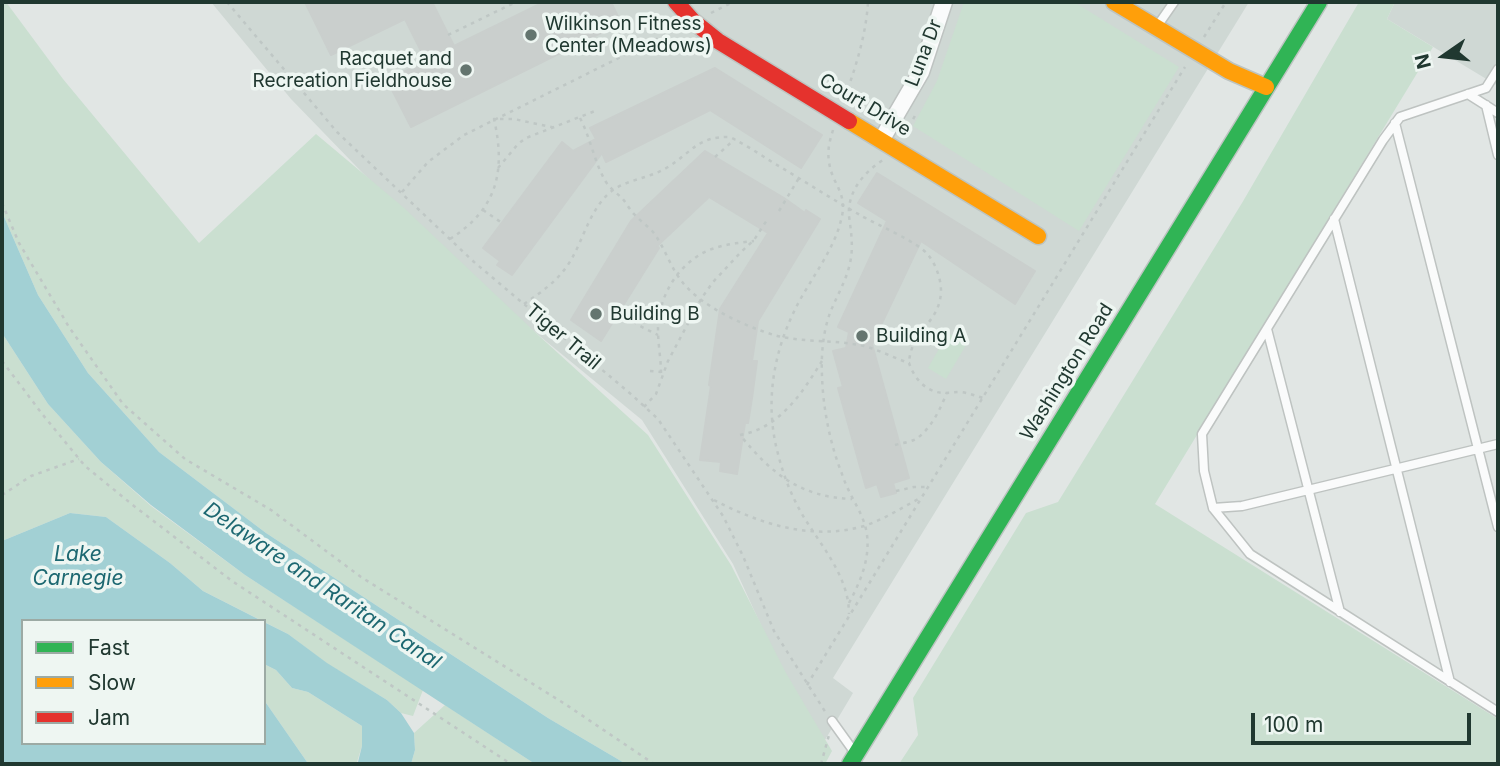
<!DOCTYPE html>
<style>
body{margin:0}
#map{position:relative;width:1500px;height:766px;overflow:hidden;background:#e1e6e4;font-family:Inter,sans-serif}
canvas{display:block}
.frame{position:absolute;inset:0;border:4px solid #203830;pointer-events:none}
.legend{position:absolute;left:21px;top:619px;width:245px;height:126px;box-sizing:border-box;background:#eef6f2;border:2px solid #9caaa4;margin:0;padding:9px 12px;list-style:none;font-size:21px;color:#203830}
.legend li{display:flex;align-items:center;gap:14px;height:35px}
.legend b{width:35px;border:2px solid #9caaa4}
.north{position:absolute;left:1409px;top:21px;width:70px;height:70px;-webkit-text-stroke:5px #eef6f2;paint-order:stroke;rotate:256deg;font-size:19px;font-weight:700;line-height:28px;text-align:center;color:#203830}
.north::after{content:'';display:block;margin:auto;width:24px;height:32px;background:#203830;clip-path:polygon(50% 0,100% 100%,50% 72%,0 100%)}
.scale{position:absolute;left:1251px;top:713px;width:220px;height:32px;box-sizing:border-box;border:4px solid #203830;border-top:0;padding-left:9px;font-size:21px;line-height:24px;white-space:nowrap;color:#203830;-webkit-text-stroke:5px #eef6f2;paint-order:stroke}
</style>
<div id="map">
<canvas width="1500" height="766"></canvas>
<div class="frame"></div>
<ul class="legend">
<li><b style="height:9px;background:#30b455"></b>Fast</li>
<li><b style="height:9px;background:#ff9f0a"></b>Slow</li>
<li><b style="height:9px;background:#e5322d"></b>Jam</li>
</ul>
<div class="north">N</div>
<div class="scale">100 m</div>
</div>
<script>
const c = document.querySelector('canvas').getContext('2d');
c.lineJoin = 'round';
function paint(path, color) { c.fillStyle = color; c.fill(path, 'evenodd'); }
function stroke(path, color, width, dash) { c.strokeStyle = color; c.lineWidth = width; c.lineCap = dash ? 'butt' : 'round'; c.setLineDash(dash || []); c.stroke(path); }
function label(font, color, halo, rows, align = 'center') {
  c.font = font + ' Inter,sans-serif'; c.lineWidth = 7; c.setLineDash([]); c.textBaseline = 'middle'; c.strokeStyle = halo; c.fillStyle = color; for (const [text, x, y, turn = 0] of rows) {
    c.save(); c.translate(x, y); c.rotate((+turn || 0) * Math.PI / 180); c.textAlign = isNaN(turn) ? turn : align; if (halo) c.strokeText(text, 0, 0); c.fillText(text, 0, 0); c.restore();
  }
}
const built = new Path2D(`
 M211 2H1249L833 678 853 693 822 745 795 700 733 564 642 420 447 260 291 99Z
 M1395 2H1498V86L1387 19Z`);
const green = new Path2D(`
 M2 2H6L63 79 199 243 316 134 403 207 536 333 648 435 731 565 786 673 832 751 825 764H626L548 718 266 533 159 452 88 373 38 295 2 212Z
 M964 2H1074L1179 67 1079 231 913 126 937 81Z
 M1359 2H1395L1387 19 1433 47 1155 504 1498 719V764H899L918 735 913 698 1026 513 1058 502 1242 203Z
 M2 333 48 404 101 462 151 506 245 575 423 690 413 716 401 713 387 700 326 663 288 634 203 591 170 563 106 517 70 513 2 541Z
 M948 333 966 345 946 379 928 368Z
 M264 664 276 670 292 688 308 692 362 726V746L357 762 352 764H310L307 762 264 700Z
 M445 705 535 764H411L415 750 414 733Z`);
const water = new Path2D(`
 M2 212 38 295 88 373 159 452 266 533 548 718 626 764H535L245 575 151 505 101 462 48 404 2 333Z
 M70 513 106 517 170 563 203 591 262 621H23V743H264V700L307 762 310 764H2V541Z
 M264 622 288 634 327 663 387 700 401 713 414 733 415 750 411 764H352L358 762 362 746V726L308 692 292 688 276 670 264 664Z`);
const building = new Path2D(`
 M305 2H432L454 46 544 2H611L621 23 411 127 387 80 426 61 405 19 331 55Z
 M715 68 822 135 801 168 710 110 606 162 602 153 512 275 497 265 500 261 483 248 562 142 573 151 596 139 590 128Z
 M705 151 784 198 805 213 806 210 820 219 758 321 752 361H757L752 398 748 423H745L737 474 720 471 721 462 700 460 711 386 709 385 720 309 768 233 709 197 657 246 659 248 601 341 571 320 631 221Z
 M877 173 1035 271 1015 304 921 241 872 344 909 478 893 483 896 493 881 497 877 484 866 488 838 388 843 387 833 351 846 348 849 332 838 327 887 221 858 203Z`);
const path = new Path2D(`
 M227 2 337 132 474 262 632 395 658 419 723 516 743 556 774 631 826 713
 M711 13 733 2
 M448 35 516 2
 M1204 37 1226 2
 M845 97C856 66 866 35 868 2
 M580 118C591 139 594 162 606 182 610 188 616 193 621 197 626 202 629 209 634 214 640 221 648 226 653 232 664 246 669 264 680 279 698 305 744 326 774 335 800 342 827 340 853 344 872 346 891 357 909 363 914 378 926 393 945 393 950 393 955 392 961 392 969 393 976 396 983 398
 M833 130C830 140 827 150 829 161 831 183 847 191 842 216 836 244 821 264 807 288 777 336 763 394 777 450 783 475 792 498 805 519 823 548 849 578 849 614
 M905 134 917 112
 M715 157 735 139
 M498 168 518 144 526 138 595 111
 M402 192 428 162 464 135 677 29
 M2 203 19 243 69 327 123 404 185 459 271 510 361 577 565 704 654 764
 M483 210 502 223
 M779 211 799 178
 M450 239C497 209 506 172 494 119H514L556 128
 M524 304C543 291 559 280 571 260 584 238 591 206 613 190 629 179 651 178 668 167 692 152 698 136 730 137 744 144 758 153 772 162 801 179 830 198 860 215 877 225 919 242 929 256 936 265 941 279 941 291 940 324 911 329 909 363
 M620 311 638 325 658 335
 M2 361 43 415 85 466 134 506 232 581 511 764
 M822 361C802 393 780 428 740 435 772 474 800 497 852 499
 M650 371 661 372
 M661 373C661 359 658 344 658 330 658 299 675 269 701 254 717 245 736 243 754 241
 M644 407 656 394 668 361 701 299 713 282 741 252 754 240 767 220
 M895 445C902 443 910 442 916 439 931 429 941 408 947 392
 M896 491 914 487H928
 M2 495 31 476 79 459
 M714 500C760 524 812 541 864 526 885 519 903 507 922 497
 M849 603C863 577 875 547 862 517 856 503 847 490 842 474 830 444 823 408 822 376 821 355 823 332 830 313 837 295 848 278 851 258 853 244 851 231 849 216 847 192 864 172 883 160
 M807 685 1185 67
 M821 764 829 735`);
const lane = new Path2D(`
 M1158 25 1174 2
 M1498 69 1486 88 1400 117 1383 140 1202 434 1204 471 1213 508 1250 554 1498 712
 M1468 94 1498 113
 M1486 105 1498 155
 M1395 123 1498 527
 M1334 219 1450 682
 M1267 329 1340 612
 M1213 508 1242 506 1498 444
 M832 721 855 753`);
const street = new Path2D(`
 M882 139 921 72 944 2`);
const fast = new Path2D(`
 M850 764 1319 2`);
const slow = new Path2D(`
 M1114 2 1229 71 1266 87
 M849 121 1038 236`);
const jam = new Path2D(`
 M676 2 693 21 718 41 849 121`);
const markers = [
 [531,35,7,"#64756f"],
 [466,70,7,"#64756f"],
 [596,314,7,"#64756f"],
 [862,336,7,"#64756f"]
];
const poiNames = [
 ["Wilkinson Fitness",545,24],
 ["Center (Meadows)",545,46],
 ["Racquet and",452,59,"right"],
 ["Recreation Fieldhouse",452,81,"right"],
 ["Building B",610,314],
 ["Building A",876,336]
];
const streetNames = [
 ["Luna Dr",924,53,-69],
 ["Court Drive",865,105,31],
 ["Tiger Trail",563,337,40],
 ["Washington Road",1067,372,-58]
];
const waterNames = [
 ["Lake",78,555],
 ["Carnegie",78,579],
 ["Delaware and Raritan Canal",322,586,34]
];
paint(built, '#cfd8d4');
paint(green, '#cadfd0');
paint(water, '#a2d0d4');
paint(building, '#cacfcd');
stroke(building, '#cacfcd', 2);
stroke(lane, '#bec3c1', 11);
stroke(street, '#bec3c1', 19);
stroke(fast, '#bdc4c1', 19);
stroke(slow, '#bdc4c1', 19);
stroke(jam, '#bdc4c1', 19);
stroke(path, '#bfc7c5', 2.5, [3.5, 5]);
stroke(lane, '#fafbfb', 8);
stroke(street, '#fafbfb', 16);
stroke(fast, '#30b455', 16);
stroke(slow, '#ff9f0a', 16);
stroke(jam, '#e5322d', 16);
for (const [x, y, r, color] of markers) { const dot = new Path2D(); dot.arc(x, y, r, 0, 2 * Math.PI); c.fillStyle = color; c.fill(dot); stroke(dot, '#eef6f2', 2.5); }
label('19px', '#203830', '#eef6f2', poiNames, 'left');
label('19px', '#203830', '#eef6f2', streetNames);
label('italic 21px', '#1d6871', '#eef6f2', waterNames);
</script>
